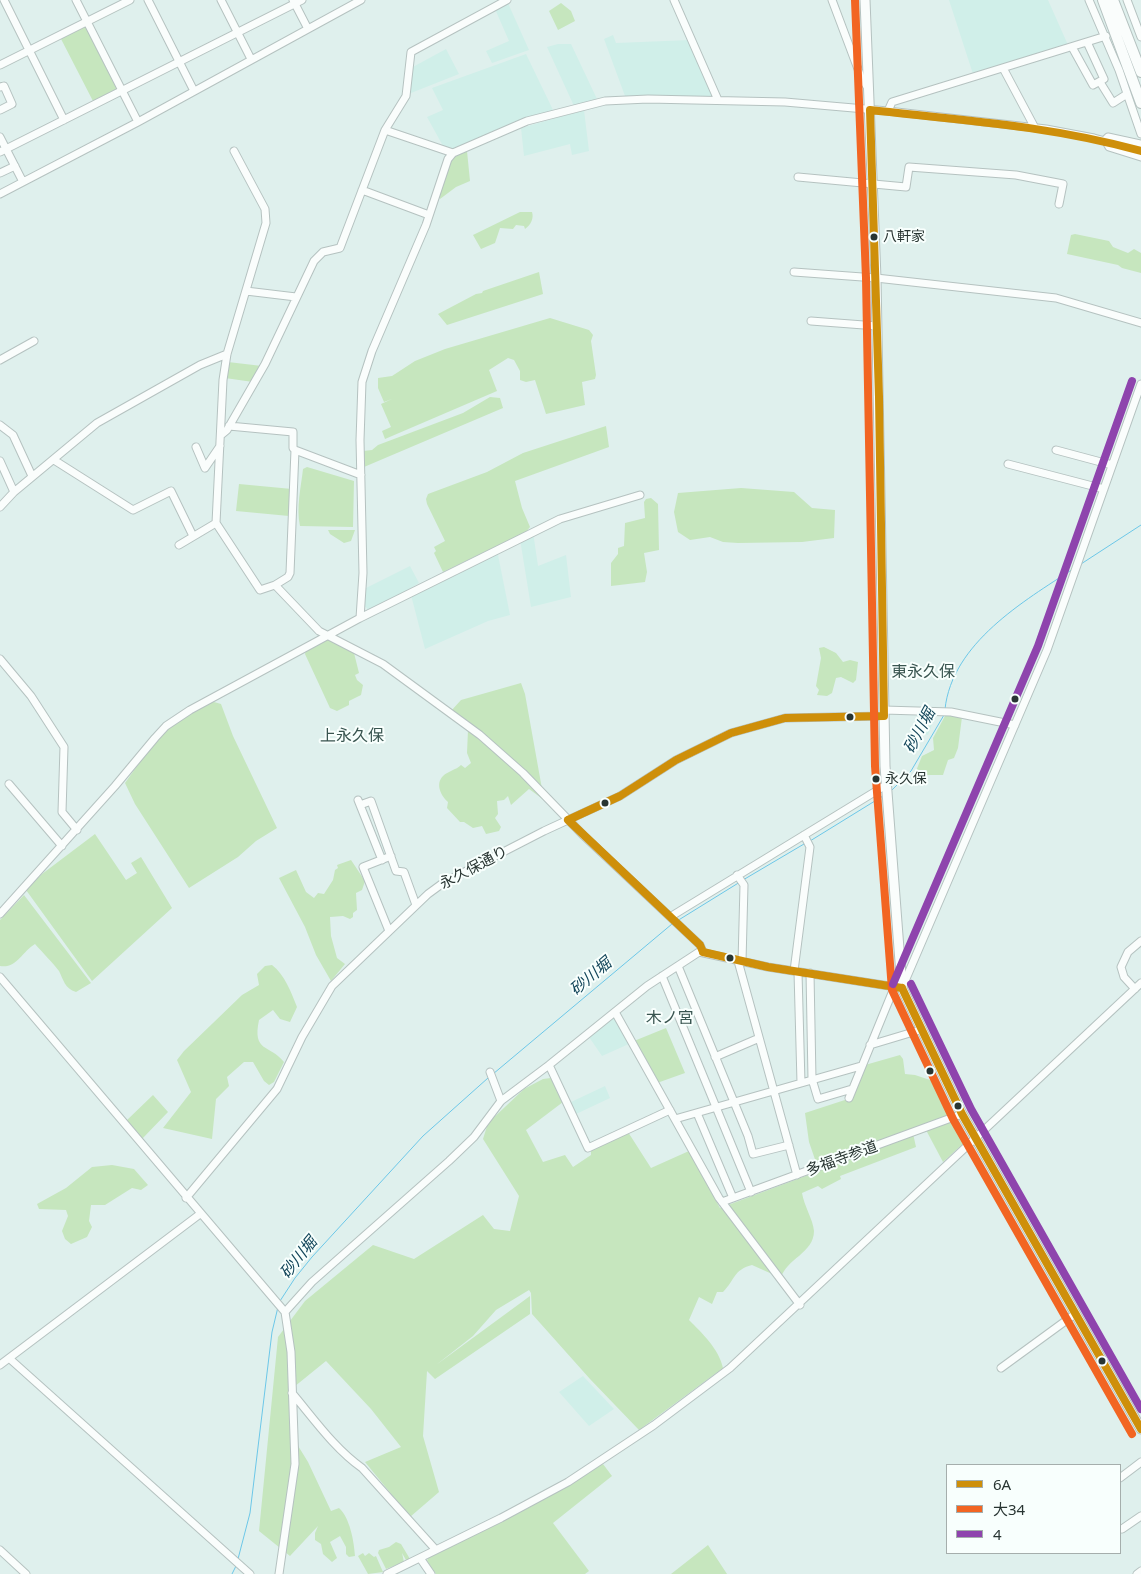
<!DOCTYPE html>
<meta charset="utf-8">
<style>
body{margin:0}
#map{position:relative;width:1141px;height:1574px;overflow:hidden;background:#dff0ed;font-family:"Noto Sans","Noto Sans JP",sans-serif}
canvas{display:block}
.legend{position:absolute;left:946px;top:1464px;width:175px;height:90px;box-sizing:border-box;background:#f8fffd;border:1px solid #a5aeac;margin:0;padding:6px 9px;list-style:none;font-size:15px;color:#283532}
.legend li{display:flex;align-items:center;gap:10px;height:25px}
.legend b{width:25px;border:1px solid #a5aeac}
</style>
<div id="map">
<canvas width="1141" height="1574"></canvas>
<ul class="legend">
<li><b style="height:6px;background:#ce8f0a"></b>6A</li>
<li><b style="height:6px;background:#f26522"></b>大34</li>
<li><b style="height:6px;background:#8e44ad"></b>4</li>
</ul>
</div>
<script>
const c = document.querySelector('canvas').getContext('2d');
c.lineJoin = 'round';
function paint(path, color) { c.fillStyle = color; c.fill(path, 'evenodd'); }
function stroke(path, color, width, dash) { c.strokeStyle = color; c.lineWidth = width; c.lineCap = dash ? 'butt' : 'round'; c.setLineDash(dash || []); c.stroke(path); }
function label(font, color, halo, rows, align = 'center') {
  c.font = font + ' "Noto Sans","Noto Sans JP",sans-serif'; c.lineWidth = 4; c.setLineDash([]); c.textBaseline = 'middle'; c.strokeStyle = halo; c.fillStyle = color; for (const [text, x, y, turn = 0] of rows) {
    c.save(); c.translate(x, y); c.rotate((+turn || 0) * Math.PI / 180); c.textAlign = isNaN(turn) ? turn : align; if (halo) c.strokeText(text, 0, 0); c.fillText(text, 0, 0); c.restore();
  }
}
const built = new Path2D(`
 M949 0H1048L1068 45 973 74Z
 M507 1 529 50 492 63 486 51 509 41 495 9Z
 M613 35 616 43 690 40 713 97 625 96 604 39Z
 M558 44H571L597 99 574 106 547 47Z
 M446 49 459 74 411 93 408 92 411 68Z
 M526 54 554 112 454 149 443 146 427 117 443 110 432 88Z
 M584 110 589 151 572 155 570 144 524 156 521 128Z
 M533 532 538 566 566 555 571 597 531 607 520 539Z
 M497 550 510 615 488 621 425 649 411 595Z
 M410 566 419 583 370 613 366 607 364 608V589Z
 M918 712 936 714 928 735 914 732Z
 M613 1018H616L631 1043 602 1056 589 1037Z
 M605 1086 610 1098 574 1115 569 1103Z
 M583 1376 614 1409 589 1426 559 1392Z`);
const green = new Path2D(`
 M561 3 571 11 575 21 558 30 549 11Z
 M87 24 120 89 94 103 60 37Z
 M463 151H467L470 181 456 187 440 199 439 196 450 159Z
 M520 212H532C534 218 531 225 525 229L524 226 516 225 513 229 500 228 495 243 481 249 473 235Z
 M1075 234 1109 241 1113 247 1128 253 1134 249 1141 253V273L1122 268 1118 265 1067 254 1071 235Z
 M539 272 543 294 447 325 438 314 476 294 482 293 483 291Z
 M550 318 589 330 593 335 591 341 596 375 595 379 582 382 585 405 546 414 535 380 526 382 520 380V371L514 360 508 358 489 370 497 391 385 439 382 431 391 427 381 404 392 399 384 402 378 388V378L392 376 415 361 445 349Z
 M228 362 262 366 253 382 225 378Z
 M490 397 500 398 503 408 364 467 363 451 372 450 378 445 463 413Z
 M606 426 609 447 515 481 522 508 530 527 526 532 443 572 434 553 436 551 434 547 445 541 427 504 426 499 428 494 487 472 523 453Z
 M307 467 354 481 353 527 300 526C296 508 301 487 303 469Z
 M239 484 292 489 289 516 236 511Z
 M741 488 794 492 812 508 835 510 834 538 802 542 738 543 723 542 710 537 690 540 678 532 674 512 678 493Z
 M651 498 658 504 659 550 644 553 647 572 645 582 611 586V563L618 554V548L624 546 625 523 645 518 644 502 646 499Z
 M328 530H355L351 541 344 543 330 534Z
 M328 638 354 653 359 673 355 675 357 680 363 685 361 695 349 701V705L337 711 330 708 305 654 306 650Z
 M824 647 836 653 843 662 850 660 858 662 856 680 853 683 841 677 836 678 832 693 827 696 817 695 819 690 816 686 821 658 819 648Z
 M521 683 525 694 544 800 529 789 511 805 508 796 504 800 497 801 498 814 495 818 501 827 499 831 486 834 482 826 473 828 464 822H460L447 808 448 802C441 796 435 784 443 776 448 771 456 770 461 765L465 768 471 763 467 753 468 730 451 711 461 700Z
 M214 702 221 704 233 736 277 828 256 841 238 857 189 888 135 804 125 783C147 753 175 707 214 702Z
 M948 714 962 717 958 748 954 758 948 760 943 775H926L916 771 922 756 934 750 933 738 945 716Z
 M95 834 126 880 137 873 131 863 141 857 172 908 92 981 26 890 42 874Z
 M351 860 365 881 362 890 356 893 357 910 353 913V917L350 919 343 916 330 917 331 936 337 958 345 964 331 981 316 955 305 927 279 878 296 870 306 892 314 898 318 893 324 894 333 880 335 870 338 868 337 865Z
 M24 895 91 983 76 992C65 989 63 979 59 971 54 964 42 952 35 944 22 952 16 969 0 966V920Z
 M272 965C285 975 291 992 297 1007L290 1022 280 1019 273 1010 259 1020C252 1053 270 1044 284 1062L274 1082 269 1085 264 1081 253 1062H244L227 1077 229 1086 216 1099 212 1139 163 1128 191 1092 177 1060 184 1051 242 995 259 985 257 974 265 966Z
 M666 1028 685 1073 657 1083 634 1041Z
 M900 1055 903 1059 905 1074 915 1075 939 1083 954 1113 912 1129 916 1147 840 1176 841 1179 822 1189 818 1186 802 1193C804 1206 813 1219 814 1231 814 1253 786 1259 781 1278L752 1265C733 1270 735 1280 723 1292H717L712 1304 699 1297 689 1320C702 1333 719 1349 723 1368L639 1430 590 1379 532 1314 531 1293 529 1290 496 1310 473 1336 436 1365 530 1296V1314L435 1379 427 1371 423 1436 439 1492 410 1517 365 1462 401 1447 371 1409 326 1361 289 1391 292 1436 308 1462 331 1511 339 1508C350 1518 354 1541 355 1556L349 1557 346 1554V1547L340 1536 330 1542 337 1558 332 1562 323 1554 321 1544 315 1540V1533L318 1526 290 1556 259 1531 278 1337 305 1301 373 1245 414 1259 483 1215 494 1229 510 1231 519 1196 483 1139 488 1123 524 1089 543 1079 551 1078 563 1102 526 1130 543 1162 565 1155 573 1167 591 1155V1150L628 1132 651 1168 689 1151 720 1208 819 1171 809 1142 805 1113 851 1098 865 1065Z
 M153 1095 168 1112 142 1139 126 1121Z
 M956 1119 966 1136V1141L943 1162 926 1130Z
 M112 1165 134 1169 148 1185 141 1190 132 1188 105 1205H91L89 1221 92 1227 87 1237 71 1244 65 1239 62 1231 68 1216 66 1210 39 1209 37 1204 66 1188 92 1167Z
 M603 1464 612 1476 553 1523 589 1571 585 1574H436L427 1561 428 1558 530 1507Z
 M396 1542 401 1544 410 1559 406 1560 402 1553 404 1562 386 1569 378 1553 379 1550 389 1547Z
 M708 1545 727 1574H671Z
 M363 1553 365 1556 369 1553 374 1557 376 1556 383 1572 368 1574 358 1556Z`);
const stream = new Path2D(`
 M1081 564 1141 525
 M945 709C952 643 1024 601 1073 569
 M891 791 911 771 944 715
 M810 841 883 796
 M743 880 804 844
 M677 921 740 882
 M493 1074 672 924
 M280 1301 295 1278 312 1257 423 1136 488 1078
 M238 1559 250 1513 272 1332 278 1307
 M232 1574 236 1566`);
const minor = new Path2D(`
 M4 0 64 120
 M76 0 138 122
 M148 0 194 91
 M221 0 251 59
 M293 0 308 29
 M674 0 718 100
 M832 0 861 77 869 90
 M1089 0 1119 70 1141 134
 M1127 0 1141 37
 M1072 47 1093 85 1104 79 1087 42
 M0 65 130 0
 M1003 68 1035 128
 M1100 82 1113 103 1127 94
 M0 87 4 86 12 104 0 110
 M888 111 892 102 1106 36
 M385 130 453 153
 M0 137 23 182
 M1141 144 1108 137 1105 140 1109 147 1141 157
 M234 151 265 209 266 223 227 354 223 380 216 523 260 590 275 585 319 631 383 664 480 735 523 773 584 836 700 945 703 952
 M0 152 302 0
 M0 173 15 166
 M798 177 906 187 909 167 1016 175 1063 184 1059 204
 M362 190 429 215
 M0 194 138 122 361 0
 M794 272 876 278 1056 298 1141 323
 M246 291 296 297
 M811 321 877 326
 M0 360 34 341
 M0 425 13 435 32 476
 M229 426 293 432V448L295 450 361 475
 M221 435 227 430 265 364 314 261 323 252 340 248 385 130 406 96 411 52 507 0
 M196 447 205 468 220 446
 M1056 450 1112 465
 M54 460 133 510 171 491 193 536
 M0 461 14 492
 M1008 464 1104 489
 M0 507 14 492 97 423 200 365 227 354
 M179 545 216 523
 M275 585 288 577 290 573 295 450
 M360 618 560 519 640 495
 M0 659 31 696 64 747 62 812 77 830
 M884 710 951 712 1015 725
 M9 784 62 846
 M358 800 382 860
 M360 805 371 801 396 871 404 872 416 905
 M737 875 744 885 742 962
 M0 914 115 786 155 738 166 726 190 710 360 618 363 573 360 440 362 382 372 351 426 225 448 159 453 153 527 121 605 101 648 99 785 102 888 111 1046 129 1094 138 1141 151
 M670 917 886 785
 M389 931 363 867 391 856
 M738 961 797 1175
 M678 966 748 1136 753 1154 789 1145
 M794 971 810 847 804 835
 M798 972 801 1083
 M810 973 812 1079 818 1099 852 1089
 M662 976 751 1192
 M0 977 285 1312 291 1352 295 1464 279 1574
 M1135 989 1124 977 1121 967 1128 952 1141 941
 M615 1012 719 1198 800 1305
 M870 1045 920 1030
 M715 1057 757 1039
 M549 1065 588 1148 670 1110
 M490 1072 501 1101
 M849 1098 894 988
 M697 1113 733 1198
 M675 1119 861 1066
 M186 1198 277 1089 302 1037 332 986 428 894 443 883 544 831 620 796 676 760 731 733 785 718 884 716
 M722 1202 962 1114
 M285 1312 312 1282 449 1161 474 1137 501 1101 549 1065 647 986 699 952 768 967 902 988 1047 650 1141 384
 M10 1359 250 1574
 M0 1365 200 1214
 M1001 1368 1075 1314
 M292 1393C314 1419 334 1448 362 1468L436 1550
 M1120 1478 1141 1462
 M1122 1529 1141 1516
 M0 1550 26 1574
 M420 1558 431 1574
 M387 1574 501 1518 568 1482 654 1425 730 1368 1141 983
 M1137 1574 1141 1571`);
const major = new Path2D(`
 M865 0 876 278 885 766 902 988 962 1114 1141 1429`);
const highway = new Path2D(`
 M1103 0 1141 103
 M1113 0 1141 72`);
const bus1 = new Path2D(`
 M870 110 879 397 884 716
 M870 110C961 120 1052 126 1141 151
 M568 820 620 796 676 760 731 733 785 718 884 716
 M568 820 700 945 703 952
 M703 952 768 967 902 988
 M902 988 962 1114 1141 1429`);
const bus2 = new Path2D(`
 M855 0 866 278 875 766 892 990 953 1119 1132 1434`);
const bus3 = new Path2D(`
 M893 984 1038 646 1132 381
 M911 984 971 1109 1141 1409`);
const markers = [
 [874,237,4.5,"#283532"],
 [1015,699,4.5,"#283532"],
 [850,717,4.5,"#283532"],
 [876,779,4.5,"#283532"],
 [605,803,4.5,"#283532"],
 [730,958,4.5,"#283532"],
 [930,1071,4.5,"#283532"],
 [958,1106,4.5,"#283532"],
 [1102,1361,4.5,"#283532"]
];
const busNames = [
 ["八軒家",883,237],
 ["永久保",885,779]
];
const streetNames = [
 ["永久保通り",474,868,-28],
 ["多福寺参道",842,1159,-20]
];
const neighbourhoodNames = [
 ["東永久保",923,672],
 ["上永久保",352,736],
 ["木ノ宮",670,1018]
];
const waterNames = [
 ["砂川堀",920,731,-62],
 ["砂川堀",591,977,-40],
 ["砂川堀",299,1258,-51]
];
paint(built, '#d0efe9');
paint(green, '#c6e6be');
stroke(stream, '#6cc7e8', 1);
stroke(minor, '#b5c2c0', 9);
stroke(major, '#b5c2c0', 11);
stroke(highway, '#b5c2c0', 12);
stroke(minor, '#fafdfc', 7);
stroke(major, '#fafdfc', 9);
stroke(highway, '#fafdfc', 10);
stroke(bus1, '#ce8f0a', 8);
stroke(bus2, '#f26522', 8);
stroke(bus3, '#8e44ad', 8);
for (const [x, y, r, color] of markers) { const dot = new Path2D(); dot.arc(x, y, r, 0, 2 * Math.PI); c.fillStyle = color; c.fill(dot); stroke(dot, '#f8fffd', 2); }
label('14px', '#283532', '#f8fffd', busNames, 'left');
label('15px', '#283532', '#f8fffd', streetNames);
label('16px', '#395550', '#f8fffd', neighbourhoodNames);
label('italic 16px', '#13465a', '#f8fffd', waterNames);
</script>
